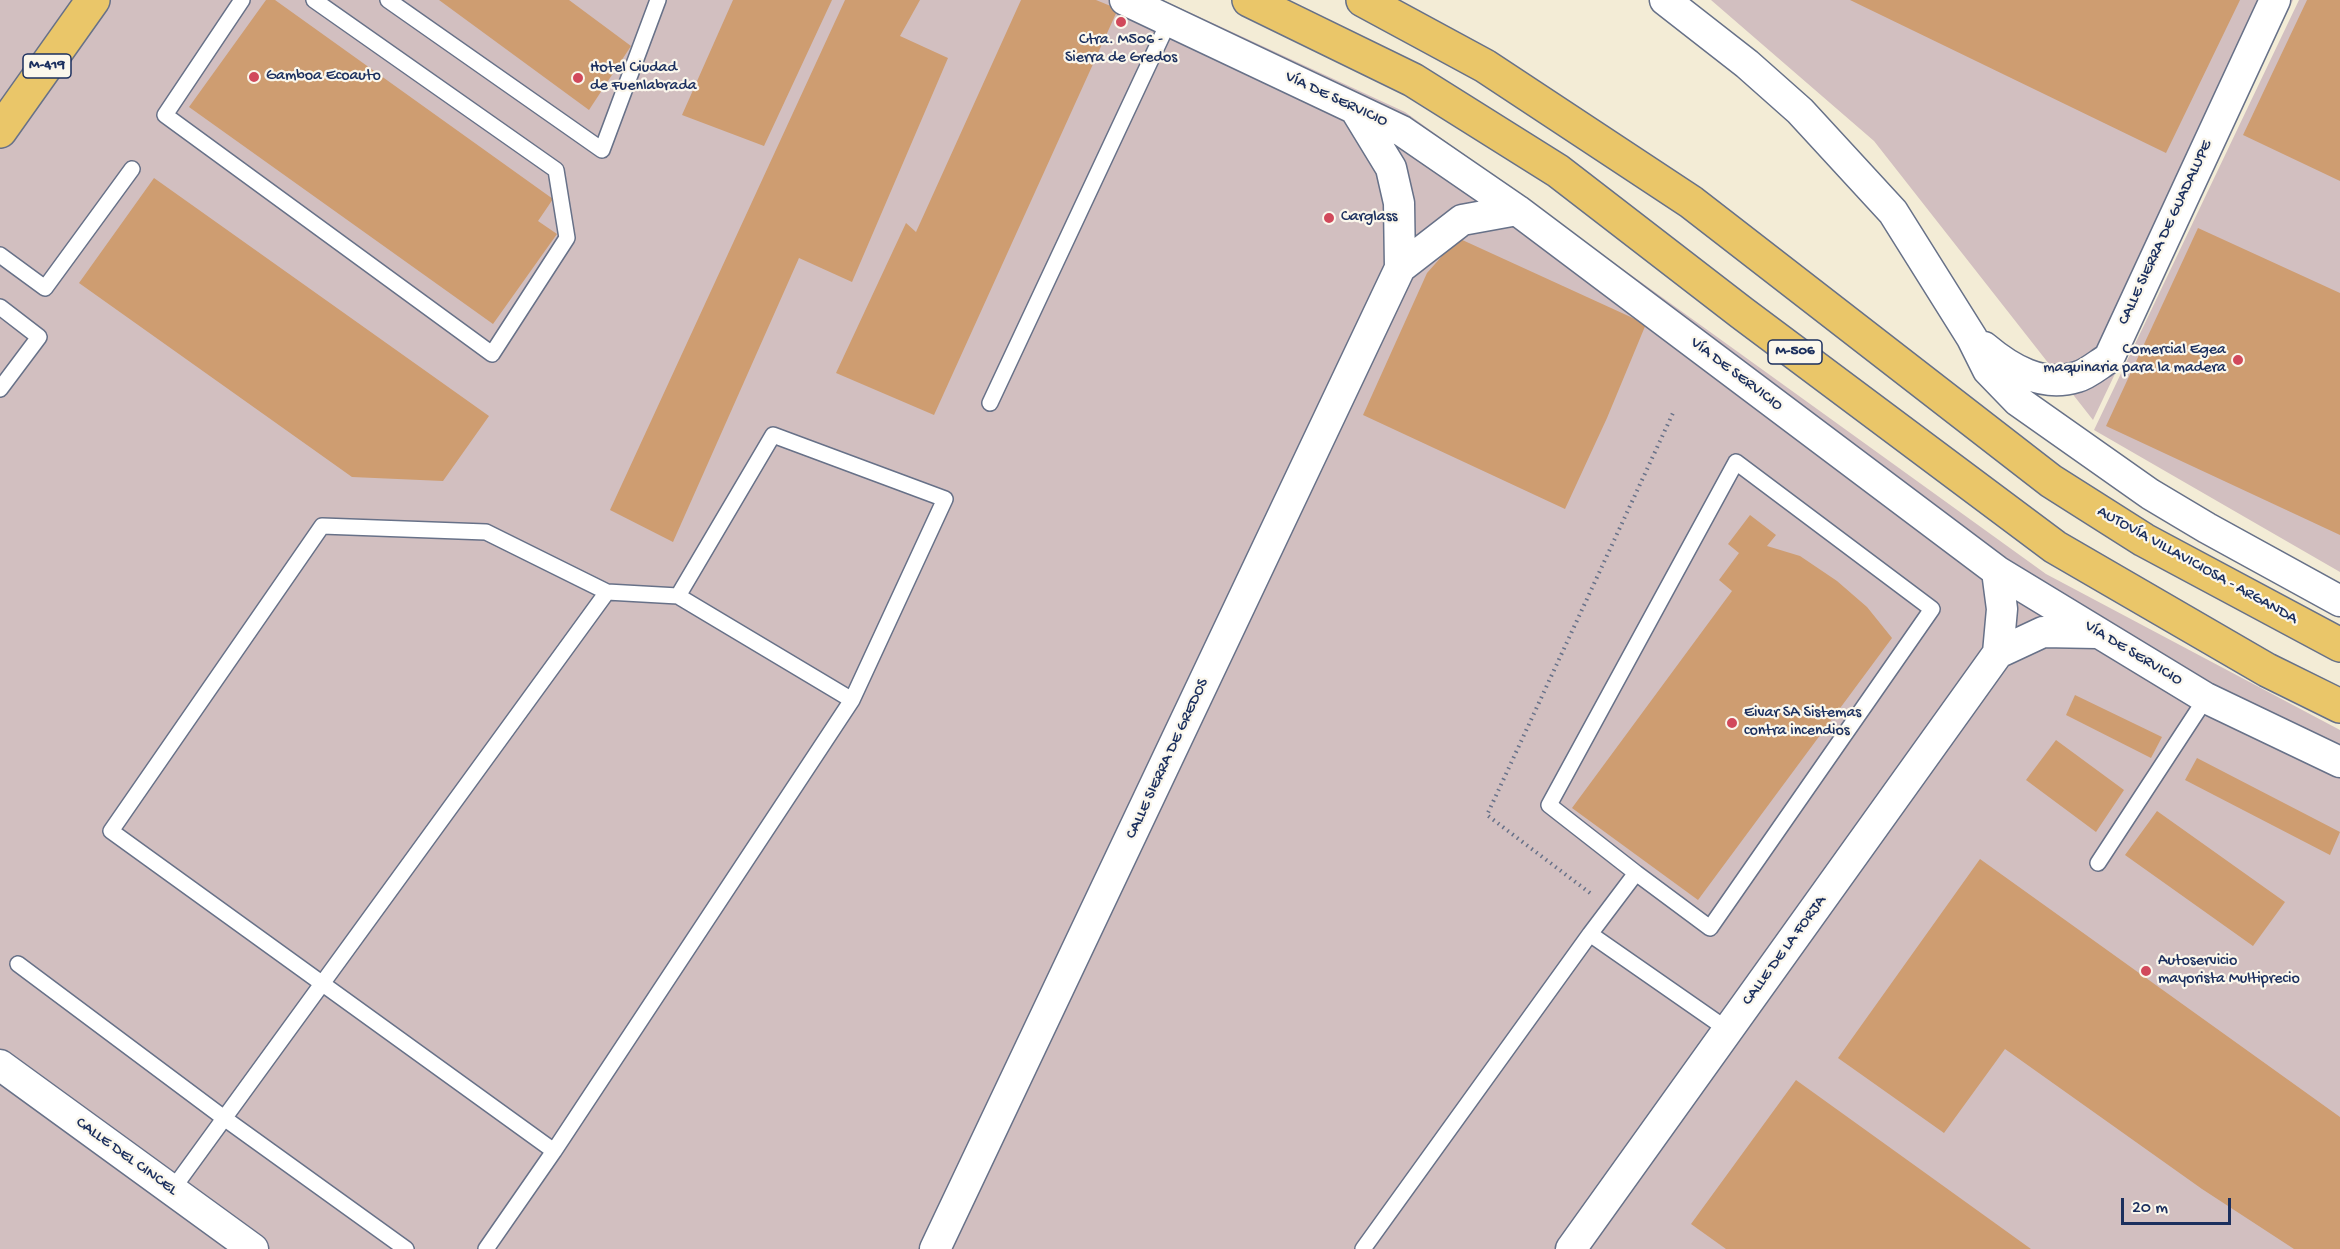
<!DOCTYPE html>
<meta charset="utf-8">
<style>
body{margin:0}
#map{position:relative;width:2340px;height:1249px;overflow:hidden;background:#f3ecd6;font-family:"Gochi Hand",sans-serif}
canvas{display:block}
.scale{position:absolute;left:2121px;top:1198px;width:110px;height:27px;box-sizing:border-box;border:3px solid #1b2f5e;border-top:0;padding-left:8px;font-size:18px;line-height:21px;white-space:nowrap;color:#1b2f5e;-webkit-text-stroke:4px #fbf7ec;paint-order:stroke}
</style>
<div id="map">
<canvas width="2340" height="1249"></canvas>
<div class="scale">20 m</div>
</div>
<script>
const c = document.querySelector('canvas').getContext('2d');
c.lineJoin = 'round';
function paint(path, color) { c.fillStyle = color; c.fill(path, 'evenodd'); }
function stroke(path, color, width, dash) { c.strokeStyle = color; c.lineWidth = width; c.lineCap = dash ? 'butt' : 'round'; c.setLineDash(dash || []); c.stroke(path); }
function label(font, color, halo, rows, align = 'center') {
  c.font = font + ' "Gochi Hand",sans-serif'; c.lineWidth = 4.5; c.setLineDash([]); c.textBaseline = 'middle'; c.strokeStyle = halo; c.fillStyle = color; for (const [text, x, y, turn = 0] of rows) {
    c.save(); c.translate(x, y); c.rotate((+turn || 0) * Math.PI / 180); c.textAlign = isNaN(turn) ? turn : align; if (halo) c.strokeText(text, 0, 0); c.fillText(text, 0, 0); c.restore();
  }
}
const industrial = new Path2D(`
 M0 0H1163L1405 112 2046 574 2340 730V1249H0Z
 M1711 0H2293L2093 420 1874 141Z
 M2299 0H2340V572L2094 430Z`);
const building = new Path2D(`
 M266 0H275L553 199 538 221 557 234 493 324 189 107Z
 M439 0H569L631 46 589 110Z
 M733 0H832L764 146 682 115Z
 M845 0H920L900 36 948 58 852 282 799 258 673 542 610 510Z
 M1021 0H1096L1118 9 934 415 836 373 906 223 916 232Z
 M1850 0H2240L2166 153Z
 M2307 0H2340V181L2243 135Z
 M154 178 489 416 443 481 352 477 79 283Z
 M2198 228 2340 293V535L2106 426Z
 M1458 238 1646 324 1607 418 1565 509 1363 415 1427 273Z
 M1750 515 1776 535 1767 546 1800 556 1837 581 1867 607 1892 638 1698 900 1572 808 1732 591 1719 580 1739 553 1728 544Z
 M2075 695 2162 737 2151 758 2066 715Z
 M2056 740 2124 790 2096 832 2026 780Z
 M2197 758 2340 832 2330 855 2185 780Z
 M2157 811 2285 902 2253 946 2125 855Z
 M1980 859 2340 1117V1249H2294L2202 1189 2005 1049 1944 1133 1838 1058Z
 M1796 1080 2031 1249H1726L1691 1224Z`);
const path = new Path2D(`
 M1590 893 1487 815 1673 413`);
const service = new Path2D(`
 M242 0 165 115 492 354 567 238 556 170 314 0
 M388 0 602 150 658 0
 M0 255 45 288 132 169
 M0 307 39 337 0 389
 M990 403 1169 21
 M607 592 486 532 322 526 111 831 554 1151 852 700 945 499 773 435 678 596
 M2098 863 2206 698
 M1590 934 1636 873 1710 928 1932 609 1736 462 1549 805 1636 873
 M18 964 224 1118 406 1249
 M172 1190 607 592 678 596 852 700
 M486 1249 554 1151
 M1363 1249 1590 934 1728 1030`);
const minor = new Path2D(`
 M1125 0 1402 131 1517 210 1997 571 2206 698 2340 762
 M1665 0 1747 64 1800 111 1893 212 1972 338 1988 370 2018 401 2150 494 2207 528 2340 601
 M1400 268 1462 220 1517 210
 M1984 347C2010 369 2042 388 2077 377 2088 374 2099 364 2109 358L2275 0
 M1997 571 2002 609 1998 653
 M0 1065 253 1249
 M935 1249 1400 268 1399 203 1391 168 1355 109
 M1571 1249 1998 653 2043 632 2097 633`);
const primary = new Path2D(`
 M1249 0 1413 80 1558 171 1742 313 2055 547 2267 670 2340 706
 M1363 0 1485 66 1691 202 2051 481 2144 540 2340 645
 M0 131 93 0`);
const markers = [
 [1121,22,6,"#d1495b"],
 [254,77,6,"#d1495b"],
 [578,78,6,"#d1495b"],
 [1329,218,6,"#d1495b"],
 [2238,360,6,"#d1495b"],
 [1732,723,6,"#d1495b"],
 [2146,971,6,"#d1495b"]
];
const shields = [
 [47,66,48],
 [1795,352,54]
];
const shieldNames = [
 ["M-419",47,66],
 ["M-506",1795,352]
];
const poiNames = [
 ["Ctra. M506 -",1121,41,"center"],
 ["Sierra de Gredos",1121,59,"center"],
 ["Hotel Ciudad",590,69],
 ["de Fuenlabrada",590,87],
 ["Gamboa Ecoauto",266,77],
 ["Carglass",1341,218],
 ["Comercial Egea",2226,351,"right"],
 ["maquinaria para la madera",2226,369,"right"],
 ["Eivar SA Sistemas",1744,714],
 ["contra incendios",1744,732],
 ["Autoservicio",2158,962],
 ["mayorista Multiprecio",2158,980]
];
const streetNames = [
 ["VÍA DE SERVICIO",1336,100,25],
 ["CALLE SIERRA DE GUADALUPE",2166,233,-65],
 ["VÍA DE SERVICIO",1736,375,37],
 ["AUTOVÍA VILLAVICIOSA - ARGANDA",2197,566,29],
 ["VÍA DE SERVICIO",2133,654,31],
 ["CALLE SIERRA DE GREDOS",1168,759,-65],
 ["CALLE DE LA FORJA",1785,951,-54],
 ["CALLE DEL CINCEL",126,1157,36]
];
paint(industrial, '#d2bfc0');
paint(building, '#ce9d71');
stroke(service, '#677188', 18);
stroke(minor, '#677188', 33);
stroke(primary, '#677188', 36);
stroke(path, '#677188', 4, [1.5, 4.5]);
stroke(service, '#fff', 15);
stroke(minor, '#fff', 30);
stroke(primary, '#eac669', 33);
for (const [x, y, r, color] of markers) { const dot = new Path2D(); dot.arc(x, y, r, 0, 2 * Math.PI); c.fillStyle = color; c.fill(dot); stroke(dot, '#fbf7ec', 2); }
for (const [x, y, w] of shields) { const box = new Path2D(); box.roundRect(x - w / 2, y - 12, w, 24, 4.5); c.fillStyle = '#fbf7ec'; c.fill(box); stroke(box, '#1b2f5e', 1.5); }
label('bold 15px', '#1b2f5e', null, shieldNames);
label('16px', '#1b2f5e', '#fbf7ec', poiNames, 'left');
label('16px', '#1b2f5e', '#fbf7ec', streetNames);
</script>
